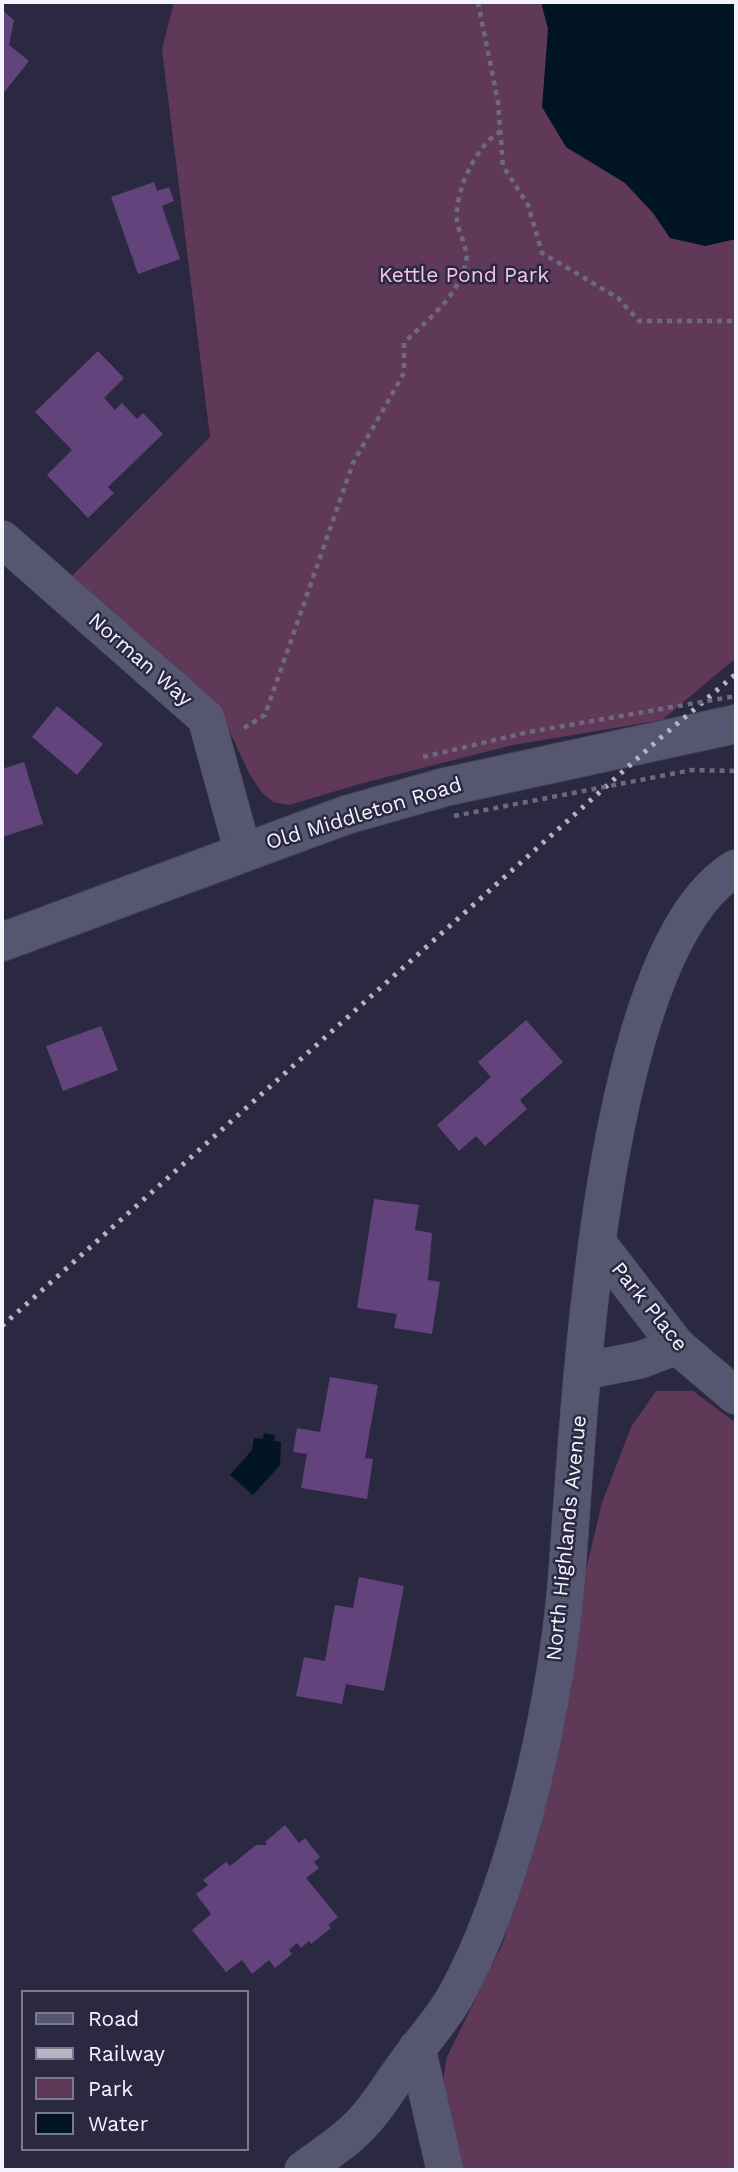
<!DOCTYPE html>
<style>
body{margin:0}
#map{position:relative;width:738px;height:2172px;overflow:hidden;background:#2a2941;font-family:"Work Sans",sans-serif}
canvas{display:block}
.frame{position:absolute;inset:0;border:4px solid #f3f4fd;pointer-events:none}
.legend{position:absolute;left:21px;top:1990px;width:228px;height:161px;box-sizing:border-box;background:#2a2941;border:2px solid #7a7a8c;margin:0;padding:9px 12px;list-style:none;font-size:21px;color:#f3f4fd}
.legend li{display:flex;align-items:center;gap:14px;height:35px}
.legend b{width:35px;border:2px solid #7a7a8c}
</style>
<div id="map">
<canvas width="738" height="2172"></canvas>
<div class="frame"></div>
<ul class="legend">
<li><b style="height:9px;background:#575671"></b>Road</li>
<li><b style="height:9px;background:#b5b5c3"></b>Railway</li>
<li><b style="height:19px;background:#603958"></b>Park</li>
<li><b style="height:19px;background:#011522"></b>Water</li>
</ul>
</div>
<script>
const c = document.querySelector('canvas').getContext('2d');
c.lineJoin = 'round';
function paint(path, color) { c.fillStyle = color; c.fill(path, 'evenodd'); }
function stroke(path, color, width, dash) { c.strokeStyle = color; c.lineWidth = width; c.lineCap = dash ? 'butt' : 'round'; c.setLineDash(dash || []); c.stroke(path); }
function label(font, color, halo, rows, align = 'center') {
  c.font = font + ' "Work Sans",sans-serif'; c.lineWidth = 5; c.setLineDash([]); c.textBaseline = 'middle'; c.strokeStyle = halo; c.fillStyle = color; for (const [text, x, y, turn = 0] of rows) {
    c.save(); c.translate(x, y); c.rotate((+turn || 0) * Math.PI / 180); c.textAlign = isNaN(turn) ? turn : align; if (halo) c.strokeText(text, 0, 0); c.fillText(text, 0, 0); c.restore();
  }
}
const green = new Path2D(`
 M174 2H736V658L662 720 513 745 363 783 289 805 273 802 262 793 249 773 220 711 72 576 210 437 162 49Z
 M656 1391H693L736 1423V2170H458L440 2098 447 2057 503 1943 551 1772 573 1624 602 1503 631 1427Z`);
const water = new Path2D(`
 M541 2H736V239L705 246 670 238 653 213 625 183 566 147 542 107 548 29Z
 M264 1433 275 1435 274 1441 281 1442 280 1465 253 1495 230 1475 252 1450 254 1438 263 1439Z`);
const building = new Path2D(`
 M2 10 14 20 9 45 29 61 2 95Z
 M154 182 157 191 169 187 174 201 162 206 180 259 138 274 111 197Z
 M98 351 124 378 104 398 115 410 122 403 137 419 143 413 163 434 108 487 114 493 88 518 47 475 72 450 35 412Z
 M57 706 103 744 77 775 32 737Z
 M24 762 43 824 2 837V769Z
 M526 1020 563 1062 520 1100 527 1109 485 1146 476 1136 459 1151 437 1125 491 1077 478 1062Z
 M101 1026 118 1070 63 1091 46 1046Z
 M374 1199 419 1205 415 1230 432 1233 428 1280 440 1282 432 1334 394 1328 397 1314 357 1308Z
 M330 1377 378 1385 365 1458 373 1459 367 1499 301 1488 307 1454 293 1452 297 1428 320 1432Z
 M359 1577 404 1586 384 1691 346 1684 342 1704 296 1696 304 1657 325 1661 335 1605 353 1608Z
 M285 1825 299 1843 305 1838 320 1857 314 1862 319 1868 306 1878 338 1917 328 1925 331 1928 311 1944 309 1941 301 1948 297 1943 289 1950 292 1954 275 1968 269 1960 252 1974 242 1960 226 1972 192 1930 211 1914 196 1894 208 1885 203 1880 226 1862 230 1866 256 1845H267L265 1842Z`);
const path = new Path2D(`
 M478 2 498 102 503 166 528 205 542 253 618 298 639 321H736
 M244 728 265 715 353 463 404 373V343C430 317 456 299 466 263 469 250 459 234 457 221 454 193 476 145 500 132`);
const minor = new Path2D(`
 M2 539 206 718 243 852
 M597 1242 677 1346 736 1396
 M583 1371 640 1360 677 1346
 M417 2048 445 2170
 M303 2170C323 2155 348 2140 364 2121 380 2104 392 2082 406 2064 422 2041 443 2019 456 1995 486 1941 510 1868 526 1809 544 1740 560 1656 566 1585 579 1429 596 951 736 868`);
const tertiary = new Path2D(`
 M2 942 346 815 445 787 736 724`);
const rail = new Path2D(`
 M2 1326 658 740 736 674`);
const pathBridge = new Path2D(`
 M423 757 529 732 736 696
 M454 816 692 770 736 771`);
const parkNames = [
 ["Kettle Pond Park",464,276]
];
const streetNames = [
 ["Norman Way",140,660,41],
 ["Old Middleton Road",364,814,-17],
 ["Park Place",649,1307,51],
 ["North Highlands Avenue",567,1538,-84]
];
paint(green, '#603958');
paint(water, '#011522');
paint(building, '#63437b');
stroke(minor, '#444356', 38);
stroke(tertiary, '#444356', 40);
stroke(path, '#6c6b7e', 4.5, [5, 5]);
stroke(minor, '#575671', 37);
stroke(tertiary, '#575671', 38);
stroke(rail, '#b5b5c3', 5, [3.5, 7]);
stroke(pathBridge, '#6c6b7e', 4.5, [5, 5]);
label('21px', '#f6c4ea', '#2a2941', parkNames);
label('21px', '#f3f4fd', '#2a2941', streetNames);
</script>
